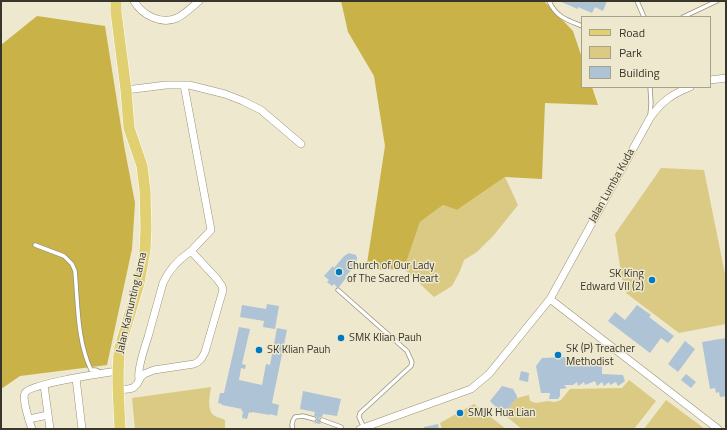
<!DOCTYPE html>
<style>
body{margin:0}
#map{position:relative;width:727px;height:430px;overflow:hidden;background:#eee8ce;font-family:"Titillium Web",sans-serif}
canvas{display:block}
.frame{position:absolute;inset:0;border:2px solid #38362c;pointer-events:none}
.legend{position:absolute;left:581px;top:16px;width:130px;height:72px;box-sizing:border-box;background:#eee8ce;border:1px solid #a5a18d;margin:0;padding:5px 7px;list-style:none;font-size:12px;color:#38362c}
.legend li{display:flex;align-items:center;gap:8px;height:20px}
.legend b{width:20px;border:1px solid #a5a18d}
</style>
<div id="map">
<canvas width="727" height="430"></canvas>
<div class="frame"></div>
<ul class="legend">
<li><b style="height:5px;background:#e0d071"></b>Road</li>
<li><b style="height:11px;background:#daca84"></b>Park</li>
<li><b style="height:11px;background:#aec3d6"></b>Building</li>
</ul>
</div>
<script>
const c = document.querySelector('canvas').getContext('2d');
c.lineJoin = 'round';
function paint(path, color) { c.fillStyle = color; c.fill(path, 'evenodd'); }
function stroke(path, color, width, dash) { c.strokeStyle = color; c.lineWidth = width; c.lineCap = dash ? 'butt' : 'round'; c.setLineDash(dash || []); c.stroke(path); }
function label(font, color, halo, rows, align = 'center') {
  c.font = font + ' "Titillium Web",sans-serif'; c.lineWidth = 3; c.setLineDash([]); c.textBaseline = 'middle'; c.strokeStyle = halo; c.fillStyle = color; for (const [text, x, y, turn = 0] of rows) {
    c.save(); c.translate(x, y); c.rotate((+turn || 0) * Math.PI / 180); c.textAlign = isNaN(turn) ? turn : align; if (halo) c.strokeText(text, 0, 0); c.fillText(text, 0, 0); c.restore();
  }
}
const green = new Path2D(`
 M661 168 704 170 726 279V324L679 333 626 293 629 288 622 279 615 234Z
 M505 177 518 205 494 235 477 252 464 260 460 271 452 286 434 297 404 269 420 222 443 205 457 210Z
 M629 380 656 401 634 429H522L503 414 517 398 529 395 530 401 536 403 548 401 555 402 561 400 570 389 622 388Z
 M211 387C210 395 206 411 215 416 218 418 221 418 225 420V429H135L132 398Z
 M666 400 705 429H644Z
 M474 404 506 429H442L440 423Z`);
const forest = new Path2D(`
 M341 1H544L573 31 582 58V87H592L598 105 545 103 542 179 505 177 457 210 443 205 420 222 404 269 366 270 385 146 374 76 348 32Z
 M37 16 105 26 124 145 135 203 132 249 107 365 20 376 1 389V45Z`);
const building = new Path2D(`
 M559 1H607L603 11 595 7 592 13 578 7V9Z
 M349 253 352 254 356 255 357 258 356 265 345 277 346 278 339 287H337L334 284 332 286 327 282 329 280 324 276 333 266 334 268 344 256Z
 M267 304 279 306 275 329 263 327 264 321 240 317 242 305 266 309Z
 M637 305 651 315 649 317 674 336 668 343 661 338 650 353 608 321 615 312 625 320Z
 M239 327 250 329 242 364 246 365 245 369 241 368 239 380 262 385 266 364 270 365 277 328 287 330 272 403 279 405 277 416 270 414V415L252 412V413L249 412 247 419 242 418 243 411H241L242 409 222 405V404L218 403 220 393H224Z
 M726 338V396L720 397 719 392 716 393 715 388 710 389 702 342Z
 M685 341 695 349 678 372 668 364Z
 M565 357 567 358 568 361 602 360V374L623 375 625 381 618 386 616 382 610 385 609 382 604 386 602 382 597 386 595 381 585 385 584 382 578 386 577 382 573 385H564L567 388 560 389V396L558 399H549L550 393H541L536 366 542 358Z
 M521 371 529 373 528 382 519 380Z
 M686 374 696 382 691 388 681 380Z
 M502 386 513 389 517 396V398L503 414 490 401Z
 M303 391 341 399 337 416 323 414 322 417H320L319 419 321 424 313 423 316 422 317 419V417L314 416 315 412 300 409Z
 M438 424 439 429H424V427Z`);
const lane = new Path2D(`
 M549 1C556 17 567 20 582 26
 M637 1 644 17
 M683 17 717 1
 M650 87 651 103 650 115
 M35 245 64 256 72 264 75 271C78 304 77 340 91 370H96L100 372
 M338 290 407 351 412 362 411 366 360 413 359 417 364 428
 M322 420 341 427 342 429
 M293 429C291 425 292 421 295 417L303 416 314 419`);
const street = new Path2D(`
 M134 1C142 15 161 25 177 18 185 14 192 7 199 1
 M710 80 726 78
 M126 90 166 85H189L225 94 243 101 261 110 301 144
 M550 299 718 429
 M76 378 82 429
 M139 379C137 371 145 346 148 337 153 319 158 301 163 283 169 269 178 260 191 251
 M44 385 50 429
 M119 390 128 389 133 388 137 384 141 377 144 374 154 370 194 364C200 362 202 358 205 352L223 290 222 286 217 279 191 251 211 230 184 85
 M29 419 48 415
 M32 429C29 421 22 399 25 393 30 384 104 373 118 371
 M360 429 471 389 489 374 550 299 650 118C661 102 672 94 690 87`);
const primary = new Path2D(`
 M116 1V12L126 90 129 128 142 166 145 191 146 228 145 250 139 283 120 347C116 374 119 402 120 429`);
const markers = [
 [339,272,4,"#0079c3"],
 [652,280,4,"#0079c3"],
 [341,338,4,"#0079c3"],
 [259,350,4,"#0079c3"],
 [558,355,4,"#0079c3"],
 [460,413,4,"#0079c3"]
];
const streetNames = [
 ["Jalan Lumba Kuda",612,186,-61],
 ["Jalan Kamunting Lama",132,303,-77]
];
const poiNames = [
 ["Church of Our Lady",347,266],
 ["of The Sacred Heart",347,279],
 ["SK King",644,274,"right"],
 ["Edward VII (2)",644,287,"right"],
 ["SMK Klian Pauh",349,338],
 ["SK (P) Treacher",566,349],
 ["Methodist",566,362],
 ["SK Klian Pauh",267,350],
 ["SMJK Hua Lian",468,413]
];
paint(green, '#daca84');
paint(forest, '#c9b247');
paint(building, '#aec3d6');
stroke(lane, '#979179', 5);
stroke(street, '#979179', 8);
stroke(primary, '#fff', 12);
stroke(lane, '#fff', 3.5);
stroke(street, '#fff', 7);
stroke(primary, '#e0d071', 11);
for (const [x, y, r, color] of markers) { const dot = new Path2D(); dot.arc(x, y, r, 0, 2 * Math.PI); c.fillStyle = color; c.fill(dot); stroke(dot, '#eee8ce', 1.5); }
label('11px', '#38362c', '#eee8ce', streetNames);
label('11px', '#38362c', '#eee8ce', poiNames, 'left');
</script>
